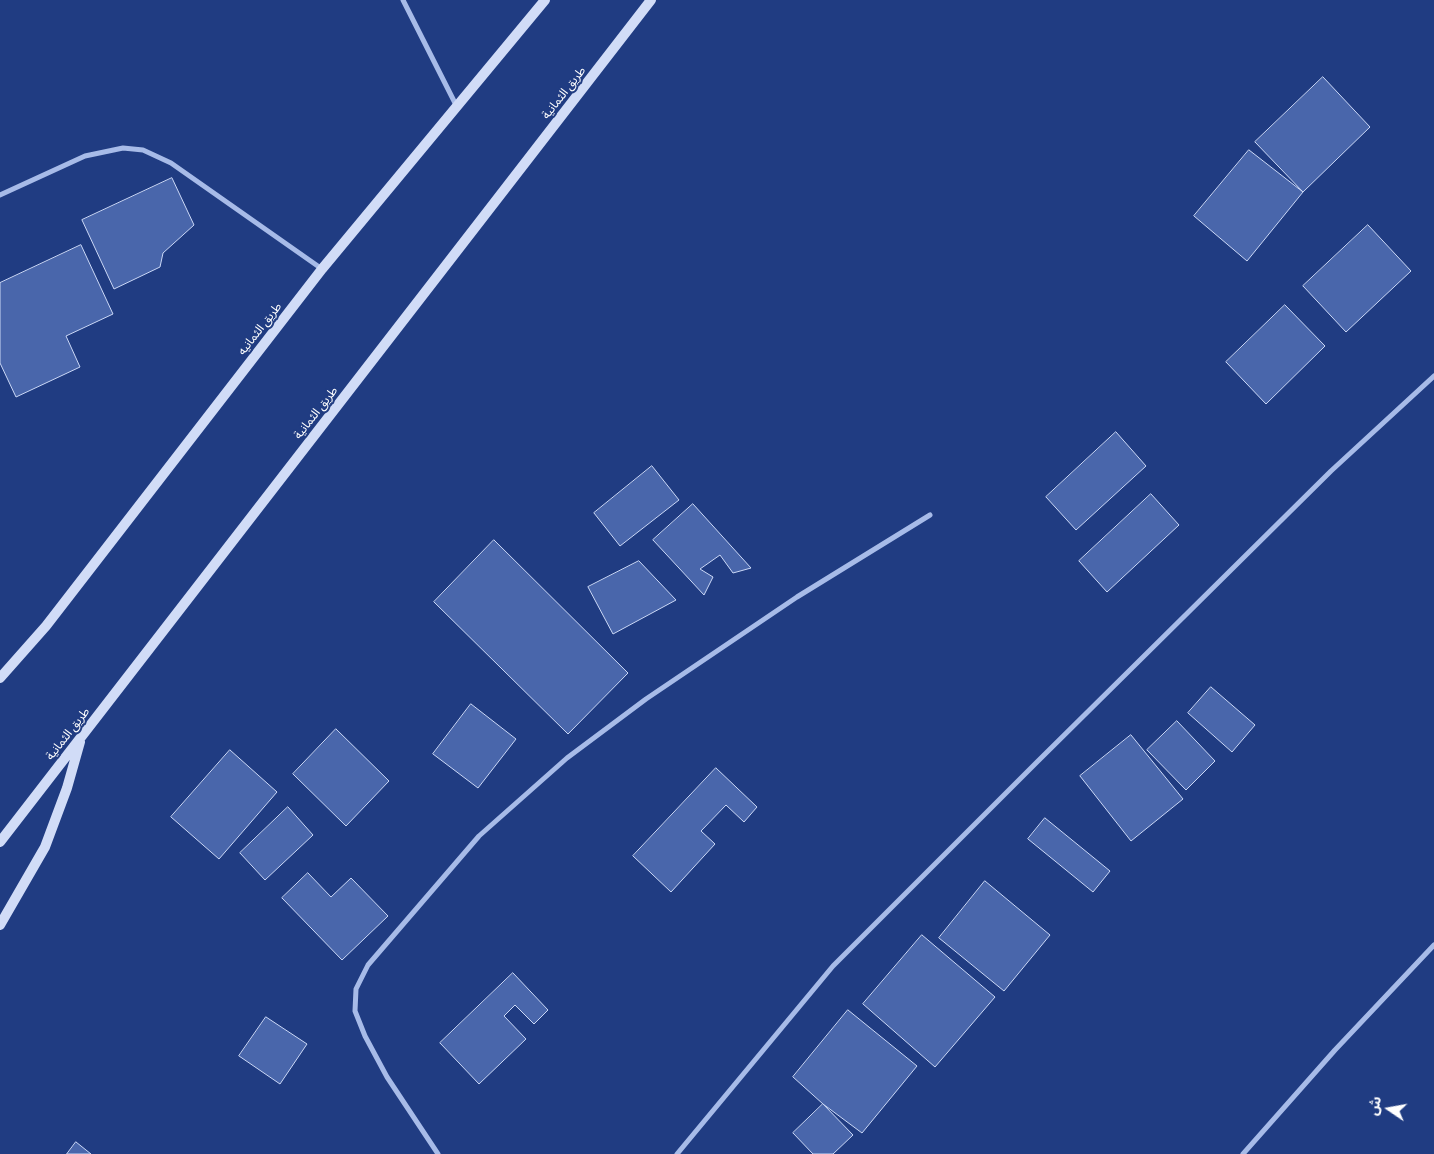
<!DOCTYPE html>
<meta charset="utf-8">
<style>
body{margin:0}
#map{position:relative;width:1434px;height:1154px;overflow:hidden;background:#203c82;font-family:Manrope,"Noto Sans Arabic",sans-serif}
canvas{display:block}
.north{position:absolute;left:1364px;top:1084px;width:50px;height:50px;-webkit-text-stroke:4px #203c82;paint-order:stroke;rotate:282deg;font-size:14px;font-weight:700;line-height:20px;text-align:center;color:#fff}
.north::after{content:'';display:block;margin:auto;width:18px;height:22px;background:#fff;clip-path:polygon(50% 0,100% 100%,50% 72%,0 100%)}
</style>
<div id="map">
<canvas width="1434" height="1154"></canvas>
<div class="north">ش</div>
</div>
<script>
const c = document.querySelector('canvas').getContext('2d');
c.lineJoin = 'round';
function paint(path, color) { c.fillStyle = color; c.fill(path, 'evenodd'); }
function stroke(path, color, width, dash) { c.strokeStyle = color; c.lineWidth = width; c.lineCap = dash ? 'butt' : 'round'; c.setLineDash(dash || []); c.stroke(path); }
function label(font, color, halo, rows, align = 'center') {
  c.font = font + ' Manrope,"Noto Sans Arabic",sans-serif'; c.lineWidth = 4; c.setLineDash([]); c.textBaseline = 'middle'; c.strokeStyle = halo; c.fillStyle = color; for (const [text, x, y, turn = 0] of rows) {
    c.save(); c.translate(x, y); c.rotate((+turn || 0) * Math.PI / 180); c.textAlign = isNaN(turn) ? turn : align; if (halo) c.strokeText(text, 0, 0); c.fillText(text, 0, 0); c.restore();
  }
}
const building = new Path2D(`
 M1323 77 1370 127 1303 192 1255 142Z
 M1249 150 1303 192 1247 261 1194 216Z
 M172 178 194 225 163 253 160 267 114 289 82 220Z
 M1368 225 1411 271 1346 332 1303 286Z
 M81 245 113 314 66 336 80 367 16 397 0 363V283Z
 M1285 305 1325 346 1266 404 1226 362Z
 M1116 432 1146 466 1076 530 1046 497Z
 M652 466 679 500 620 546 594 513Z
 M1151 494 1179 525 1107 592 1079 561Z
 M693 504 751 568 733 573 720 555 700 569 713 577 704 595 653 540Z
 M494 540 628 673 568 734 434 602Z
 M639 561 676 600 613 634 588 587Z
 M1211 687 1255 725 1232 752 1188 713Z
 M471 704 516 739 478 788 433 754Z
 M1177 721 1215 761 1186 790 1147 750Z
 M336 729 389 781 346 826 293 774Z
 M1131 735 1183 799 1131 841 1080 776Z
 M230 750 277 792 219 859 171 817Z
 M716 768 757 807 744 822 726 805 701 831 715 844 671 892 633 856Z
 M288 807 313 835 265 880 240 853Z
 M1045 818 1110 871 1093 892 1028 839Z
 M308 873 331 897 351 878 388 916 342 960 282 898Z
 M985 881 1050 935 1004 991 939 938Z
 M922 935 995 997 935 1067 863 1004Z
 M513 973 548 1010 534 1024 515 1005 504 1016 526 1039 479 1084 440 1043Z
 M848 1010 917 1066 862 1133 823 1104 793 1077Z
 M266 1017 307 1044 280 1084 239 1056Z
 M823 1104 853 1135 833 1154H813L793 1133Z
 M76 1142 91 1154H67Z`);
const street = new Path2D(`
 M403 0 456 105
 M0 195 85 156 123 148 143 150 171 163 322 269
 M438 1154 387 1077 365 1036 355 1011 356 989 368 965 479 836 567 758 646 699 797 597 930 515
 M677 1154 833 966 1036 763 1331 471 1434 376
 M1243 1154 1335 1050 1434 945`);
const secondary = new Path2D(`
 M0 678 46 626 322 269 545 0
 M0 842 651 0
 M0 925 45 847 67 788 80 742`);
const streetNames = [
 ["طريق الثمانية",564,93,-52],
 ["طريق الثمانيه",260,329,-52],
 ["طريق الثمانية",316,413,-52],
 ["طريق الثمانية",68,734,-52]
];
paint(building, '#4966ab');
stroke(building, '#cbd8f6', 1);
stroke(street, '#a7bbe8', 5);
stroke(secondary, '#d1dcf7', 10);
label('12px', '#fff', '#203c82', streetNames);
</script>
